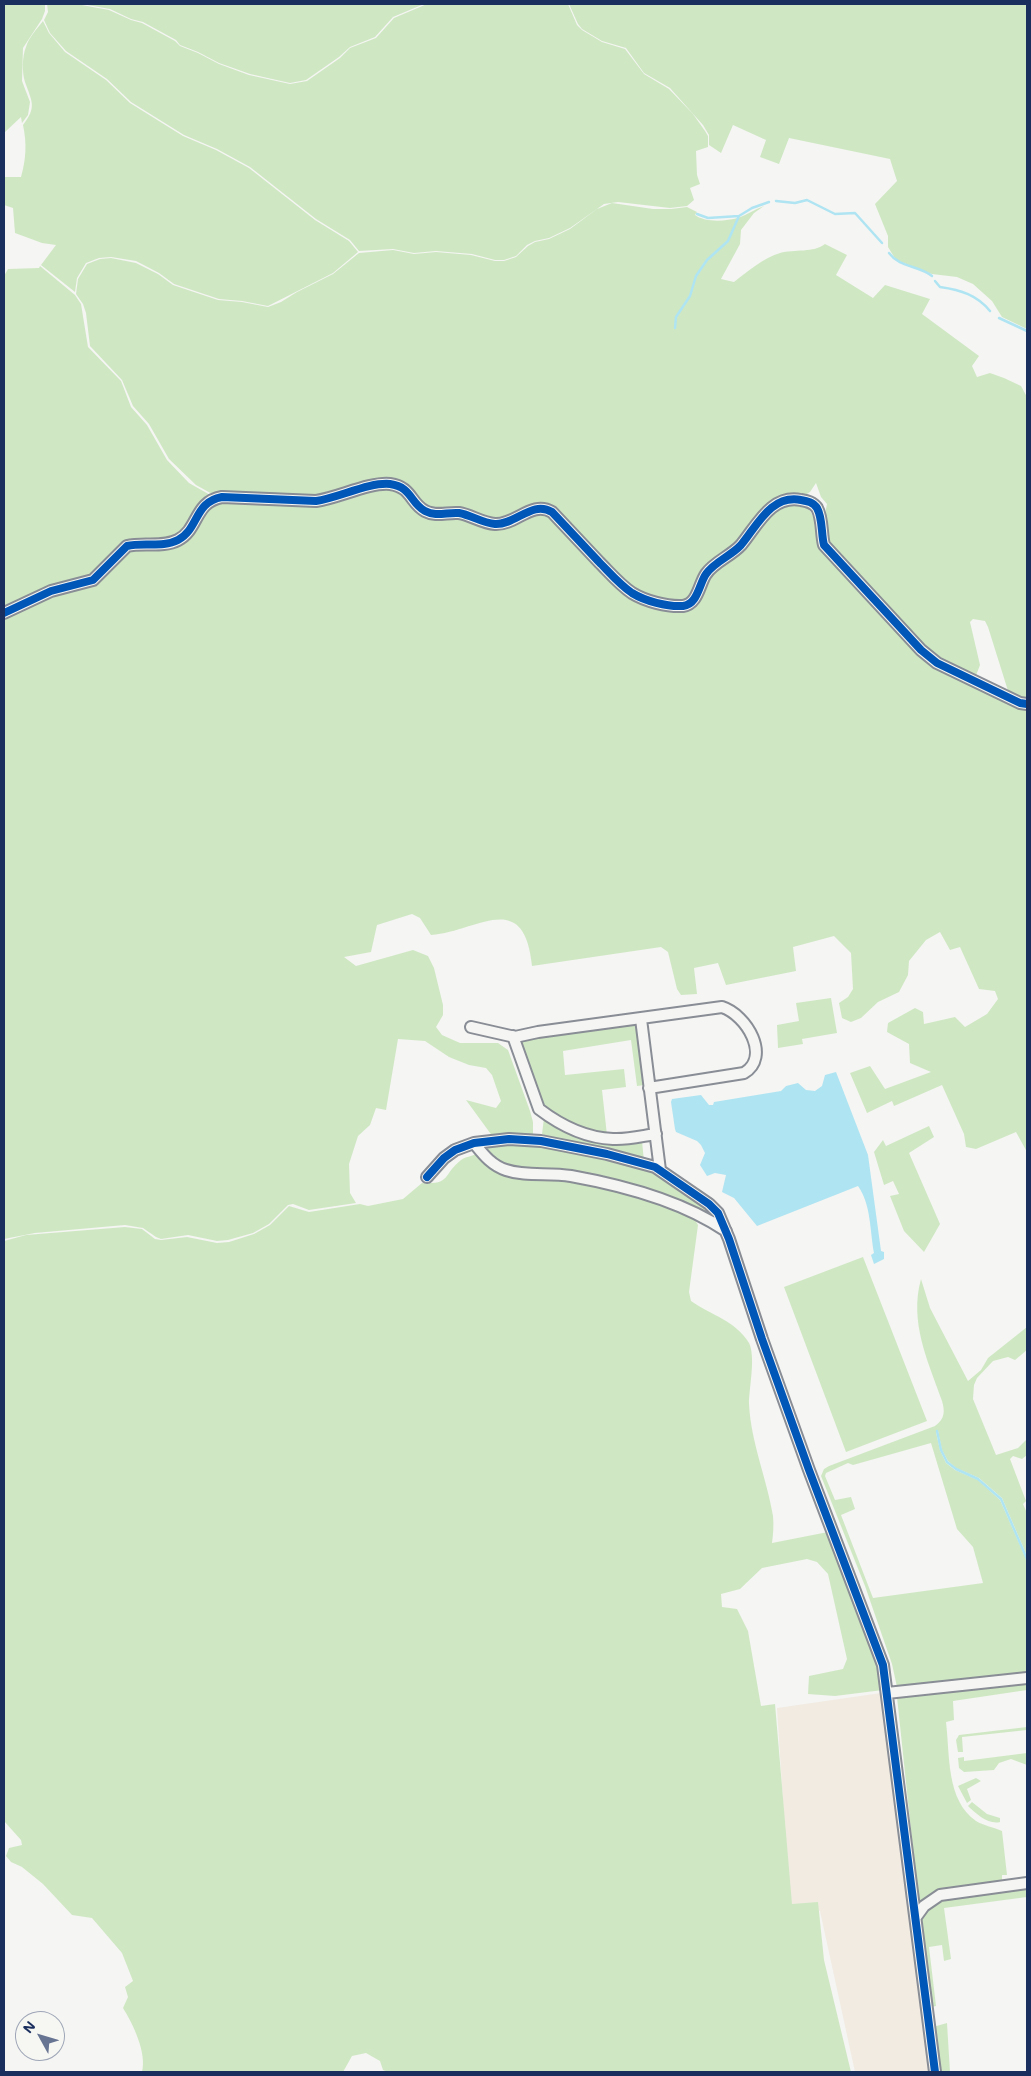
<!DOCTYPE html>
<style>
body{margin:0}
#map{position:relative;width:1031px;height:2076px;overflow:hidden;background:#f5f5f3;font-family:Mali,sans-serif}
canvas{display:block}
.frame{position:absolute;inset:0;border:5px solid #1b2f5e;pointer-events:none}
.north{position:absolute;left:15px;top:2011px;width:50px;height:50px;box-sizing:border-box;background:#f6f6f2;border:1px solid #9ea6b7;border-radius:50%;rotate:309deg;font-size:14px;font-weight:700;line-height:20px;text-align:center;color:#1b2f5e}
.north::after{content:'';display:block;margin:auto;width:18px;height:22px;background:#677492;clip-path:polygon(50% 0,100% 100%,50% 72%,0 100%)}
</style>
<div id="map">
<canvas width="1031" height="2076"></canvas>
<div class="frame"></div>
<div class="north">N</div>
</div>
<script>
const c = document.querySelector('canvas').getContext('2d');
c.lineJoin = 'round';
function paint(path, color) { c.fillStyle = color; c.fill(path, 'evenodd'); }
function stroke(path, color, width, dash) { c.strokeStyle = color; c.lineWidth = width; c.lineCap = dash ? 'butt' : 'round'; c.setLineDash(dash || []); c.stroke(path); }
const built = new Path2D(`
 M881 1693 932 2072H855L820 1911 790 1912 777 1708Z`);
const green = new Path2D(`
 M4 4H45V11L42 19 23 48 22 81 30 102 28 115 22 123 21 117 4 133Z
 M47 4 82 5 109 10 131 20 142 23 175 41 180 46 198 53 219 64 249 75 290 84 307 81 340 58 350 48 376 38 394 18 427 4H568L577 25 582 30 602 42 625 49 644 74 669 89 693 114 705 131 708 136V147L696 151 697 175 700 184 690 188 694 200 687 206 670 208 618 202 604 204 570 228 549 238 535 241 527 245 516 256 504 260H495L472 254 436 251 414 253 393 249 359 251 350 240 316 219 250 167 217 149 184 135 131 102 107 79 66 51 50 33 44 20 48 12Z
 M59 4H424L393 17 375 37 350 47 339 57 306 80 290 83 250 74 219 63 198 52 180 45 176 40 143 22 131 19 110 9 82 4Z
 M569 4H1027V329L1002 317 992 301 973 284 957 277 932 274 896 260 888 247V236L875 204 897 181 890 159 789 138 779 164 760 157 766 140 733 125 721 153 709 145V135L703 125 670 88 644 73 626 48 602 41 582 29 578 24Z
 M43 21 49 33 65 52 106 80 130 103 183 136 216 150 249 168 315 220 349 241 358 252 333 273 268 306 242 301 219 299 174 284 159 273 136 261 111 257 99 258 86 263 77 278 75 292 41 265 56 245 42 243 15 233 13 208 4 205V177H21C26 159 27 144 23 125 37 107 32 102 25 82 22 73 22 56 26 47 29 37 37 29 43 21Z
 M612 203 653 209H671L687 207 697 212 695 215C706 223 726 221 738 218 747 215 755 209 764 206L754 213 741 230 740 244 721 279 734 282C747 272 763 258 780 253 794 249 814 253 825 244L847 255 836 275 873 298 885 285 930 299 922 314 979 356 972 366 977 377 990 373 1004 378 1021 386 1027 397V702L1009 694 988 627 985 621 973 619 970 622 980 665 975 678 938 661 826 544 824 519 827 504 821 497 816 483 810 492 804 496C798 494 794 493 789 495 770 502 704 576 691 595L682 601 676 602 637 592 629 587 542 504 504 520 489 519 461 509 451 508 433 511 426 509 406 486 317 497 243 493 214 495 196 485 169 459 149 424 133 406 122 380 90 346 86 313 83 304 76 294 78 279 87 264 100 259 111 258 136 263 158 274 173 285 218 300 242 302 268 307 281 302 297 292 333 274 359 253 393 250 414 254 436 252 471 255 495 261H504L516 257 528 246 535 242 549 239 570 229 597 209Z
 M40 266 75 295 81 304 88 347 121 381 131 407 147 425 167 460 189 483 212 496 175 538 141 542 93 577 4 609V276L8 269 39 268Z
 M381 487 401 490 418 510 458 516 483 525 538 510 551 516 621 591 633 599 677 610 777 509 793 502 807 506 816 521 818 537 933 664C961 684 995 695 1027 706V1152L1016 1132 976 1149 966 1147 964 1134 942 1085 894 1106 892 1101 867 1113 850 1073 870 1066 885 1089 931 1072 910 1063 909 1044 887 1032 888 1023 915 1008 923 1012 924 1024 955 1017 965 1027 987 1014 998 999 995 991 979 989 960 947 950 950 940 932 926 940 909 961 908 975 899 992 878 1002 861 1018 851 1022 842 1018 839 1003 848 997 853 989 851 953 834 936 793 947 796 971 726 985 718 963 694 968 697 994 681 995 677 989 668 952 661 947 532 966C524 887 477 932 431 935L420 918 412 914 377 925 371 952 344 957 356 966 413 950 428 956 434 968 443 1005V1015L436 1027 442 1035 460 1043H498L508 1050 530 1111 533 1122V1136L493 1137 466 1100 496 1108 501 1101 492 1075 486 1068 469 1065 449 1057 425 1041 398 1039 386 1110 376 1108 370 1125 358 1136 349 1164 350 1193 356 1203 309 1210 293 1204 288 1205 269 1224 253 1233 228 1240 217 1241 188 1235 161 1239 156 1237 143 1228 125 1225 35 1233 4 1239V615L40 598 84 587 133 548 171 545 206 508 220 502 316 503Z
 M831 998 837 1033 802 1039 803 1044 778 1048 777 1025 799 1021 796 1003Z
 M631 1022 637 1028 645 1085 637 1086 631 1040 563 1051 565 1075 624 1069 626 1087 602 1090 607 1135 564 1122 544 1109 521 1043 522 1040Z
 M544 1118 555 1125 642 1141 644 1161 549 1137 542 1134Z
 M929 1126 934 1137 909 1153 940 1224 924 1252 904 1231 890 1196 899 1194 893 1181 884 1185 874 1152 883 1140 886 1146Z
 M522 1143 549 1146 608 1157 653 1171 709 1210 706 1214 538 1171 505 1167 490 1155 487 1148 490 1145Z
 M477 1154 493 1168 568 1180 645 1199 684 1211 693 1217 698 1225 689 1292 691 1301C711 1315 736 1321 749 1343 756 1357 749 1388 749 1404 751 1443 767 1479 773 1516 774 1525 773 1535 772 1543L828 1532 880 1668 883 1690 835 1696 808 1694 809 1676 843 1669 847 1659 828 1574 817 1562 807 1559 762 1568 740 1589 721 1594 722 1607 737 1609 748 1631 761 1706 775 1704 792 1904 818 1902 824 1960 851 2072H388L383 2070 380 2061 366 2053 352 2056 343 2072H142C147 2053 133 2024 123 2008L128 1997 125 1987 133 1981 122 1953 92 1918 72 1915 43 1884 22 1867 11 1862 6 1856 9 1848 22 1845 21 1840 4 1821V1241L26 1235 125 1227 142 1229 155 1239 161 1240 187 1237 217 1243 229 1242 254 1234 270 1225 289 1206 309 1212 360 1204 368 1206 403 1199 422 1183C451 1185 443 1174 461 1160 465 1157 472 1156 477 1154Z
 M863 1257 927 1421 846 1452 784 1287Z
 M921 1279 930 1308 968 1381 981 1370 988 1358 1027 1327V1350L1015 1360 1008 1357 993 1361 977 1378 974 1385 973 1399 996 1455 1018 1448 1027 1439V1455L1022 1459 1013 1456 1010 1459 1026 1501 1023 1504 1027 1513V1556L1002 1498 979 1478 956 1468 948 1461 942 1450 938 1431 936 1432 940 1450 946 1463 955 1470 978 1480 1000 1500 1027 1561V1675L897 1687 892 1664 865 1586 821 1476 824 1469 829 1466 935 1426C945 1419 945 1411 942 1401 928 1361 909 1322 921 1279ZM931 1443 957 1529 973 1547 983 1583 873 1598 841 1515 855 1509 851 1497 835 1500 825 1476 826 1473 848 1463 853 1465Z
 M1027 1680V1690L953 1701 954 1720 946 1722C950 1755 946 1800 976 1821 984 1826 994 1827 1002 1831L1007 1875H1002V1883L935 1893 926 1899 919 1906 897 1697 901 1694Z
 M1027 1727V1730L962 1737 963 1752H958L956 1740 959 1735Z
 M1027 1753V1765L1011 1759 999 1763 994 1770 964 1772 959 1768 958 1758 964 1757V1761Z
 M976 1778 981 1781 967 1789 971 1800 967 1803 958 1786Z
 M972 1802 987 1814 1000 1818V1822C989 1825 976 1814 968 1806Z
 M1027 1889V1897L944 1908 951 1959 944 1961 942 1945 929 1947 936 2006 931 2007 920 1918 924 1911 941 1898Z
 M947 2023 950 2072H939L933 2027Z`);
const water = new Path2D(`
 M836 1072 868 1155 881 1251 884 1252V1259L874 1264 871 1255 874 1253C870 1231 871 1204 858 1186L757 1226 734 1198 722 1192 726 1175 715 1173 707 1176 700 1165 705 1153 701 1145 697 1141 676 1132 675 1129 671 1102 672 1099 701 1095 709 1105H713L714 1102 781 1091 786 1086 798 1083 806 1090 815 1091 822 1086 825 1075Z`);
const stream = new Path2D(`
 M776 201 795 203 807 200 835 214 855 213 882 243
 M697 214 708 218 739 216
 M889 253C900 268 918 265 932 276
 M935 281 940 287C961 290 977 295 990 311
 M999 318 1027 331
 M675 328 676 317 690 296 696 276 707 260 728 241 739 216 752 208 769 202
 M937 1431 941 1450 947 1462 956 1469 978 1479 1001 1499 1027 1559`);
const minor = new Path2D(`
 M4 613 51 591 93 580 127 546C143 542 163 548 178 540 199 529 194 502 222 497L316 501C338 498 369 482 390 484 412 487 410 503 425 511 436 517 447 512 459 513 471 515 482 523 495 524 516 525 532 500 552 512 568 529 583 545 599 562 609 572 620 585 632 593 645 601 667 607 683 606 698 604 699 584 706 574 714 562 731 556 741 545 757 526 771 494 801 500 807 501 813 502 817 508 823 519 821 534 824 545L921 650 937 663 1020 703 1027 704
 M641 1019 660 1170
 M471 1027 515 1037 538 1032 722 1007C747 1015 771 1057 744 1073L649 1088
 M513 1036 539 1109C560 1125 586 1138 613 1139 627 1140 642 1136 656 1134
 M474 1143C483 1154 491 1165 506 1170 526 1177 549 1172 571 1176 621 1185 684 1202 726 1231
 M427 1177 444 1158 455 1150 474 1143 509 1139 541 1141 607 1154 655 1167 709 1204 718 1213 729 1239 762 1339 809 1470 883 1665 935 2072
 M887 1693 1027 1678
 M916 1917 924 1906 940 1895 1027 1883`);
const cycleway = new Path2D(`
 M4 613 51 591 93 580 127 546C143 542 163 548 178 540 199 529 194 502 222 497L316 501C338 498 369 482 390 484 412 487 410 503 425 511 436 517 447 512 459 513 471 515 482 523 495 524 516 525 532 500 552 512 568 529 583 545 599 562 609 572 620 585 632 593 645 601 667 607 683 606 698 604 699 584 706 574 714 562 731 556 741 545 757 526 771 494 801 500 807 501 813 502 817 508 823 519 821 534 824 545L921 650 937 663 1020 703 1027 704
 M427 1177 444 1158 455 1150 474 1143 509 1139 541 1141 607 1154 655 1167 709 1204 718 1213 729 1239 762 1339 809 1470 883 1665 935 2072`);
paint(built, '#f1ebe2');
paint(green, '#cfe8c3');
paint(water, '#afe4f2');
stroke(stream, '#afe4f2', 2.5);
stroke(minor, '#898d95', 14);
stroke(minor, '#f5f5f3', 10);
stroke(cycleway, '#0057b8', 8);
</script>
